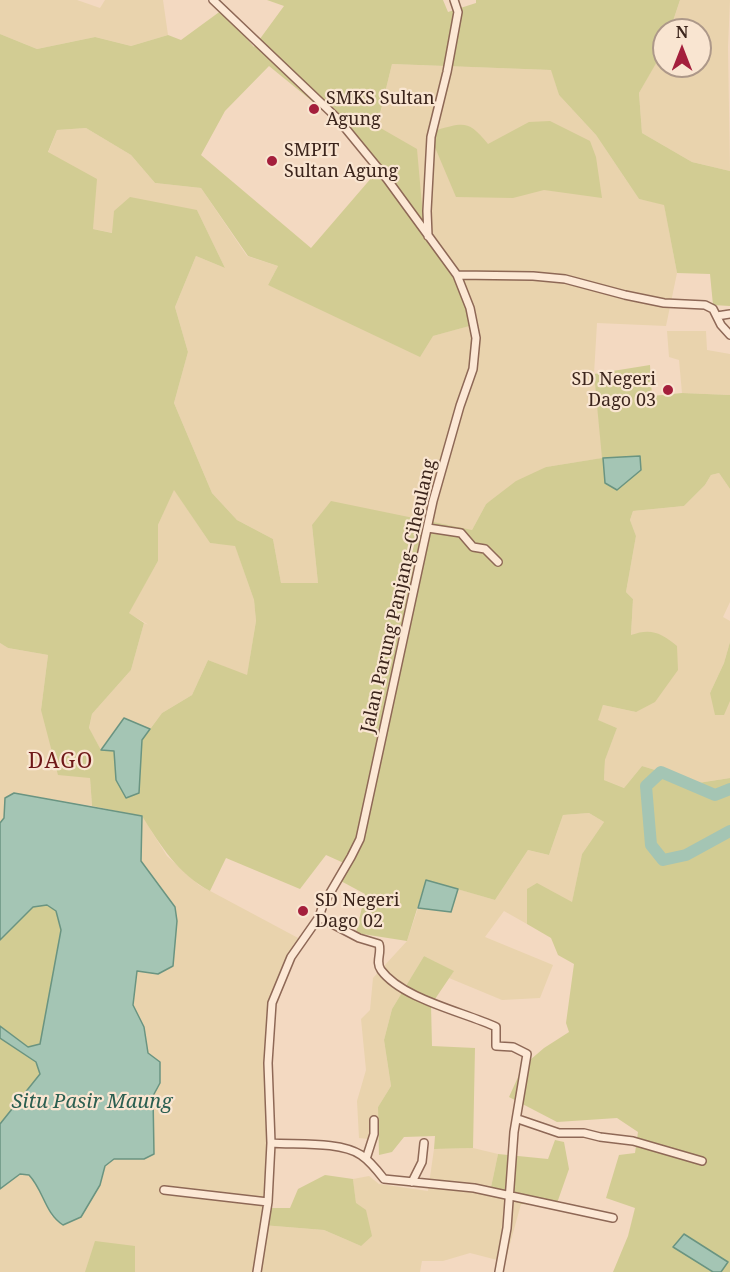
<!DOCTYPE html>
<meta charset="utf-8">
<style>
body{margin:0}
#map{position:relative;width:730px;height:1272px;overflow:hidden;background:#f3d9c1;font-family:"Noto Serif",serif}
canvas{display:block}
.north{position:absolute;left:652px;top:18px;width:60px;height:60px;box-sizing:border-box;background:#f9e5d1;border:2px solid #ad9889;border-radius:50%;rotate:0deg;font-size:16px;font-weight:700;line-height:24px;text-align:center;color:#3c251c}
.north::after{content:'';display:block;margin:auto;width:21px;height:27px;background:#a41f3c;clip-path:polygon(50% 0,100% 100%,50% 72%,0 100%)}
</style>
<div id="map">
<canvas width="730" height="1272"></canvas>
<div class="north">N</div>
</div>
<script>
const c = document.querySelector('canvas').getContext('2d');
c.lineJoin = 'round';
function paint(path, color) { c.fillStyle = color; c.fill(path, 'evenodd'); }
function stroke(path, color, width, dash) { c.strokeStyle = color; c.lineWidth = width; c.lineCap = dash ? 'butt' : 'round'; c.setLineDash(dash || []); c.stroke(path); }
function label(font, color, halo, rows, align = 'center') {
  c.font = font + ' "Noto Serif",serif'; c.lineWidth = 4.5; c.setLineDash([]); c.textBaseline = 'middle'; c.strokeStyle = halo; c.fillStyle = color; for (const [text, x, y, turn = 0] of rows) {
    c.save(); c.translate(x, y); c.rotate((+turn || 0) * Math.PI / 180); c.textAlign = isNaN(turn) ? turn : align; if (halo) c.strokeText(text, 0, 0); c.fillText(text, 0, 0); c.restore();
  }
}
const farmland = new Path2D(`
 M0 0H77L100 8 105 0H163L168 35 131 46 95 37 37 49 0 34Z
 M680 0H730L728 47 730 171 692 162 642 133 639 93 664 48V66H700V30H670Z
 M392 64 552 70 559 95 596 135 639 199 664 204 677 273 666 326 597 323 594 374 603 458 546 467 486 504 472 530 312 525 318 583H281L273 539 237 520 212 493 174 403 188 352 175 307 196 256 225 268 197 210 113 233 93 229 48 153 57 130 86 128 131 155 155 183 201 188 247 256 278 266 268 285 433 336 472 325 424 228 377 127Z
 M667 331H706L707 350 730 354V395L682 393 679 360 669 357Z
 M719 473 730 489V602L723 617 730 621V642L724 663 710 693 730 701V778L698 783 642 766 624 788 604 780 605 760 617 728 597 720 603 705 636 712 631 636 633 599 626 592 636 536 630 520 633 511 684 506 705 485 711 475Z
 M174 489 210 543 235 545 254 600 256 621 247 676 208 660 192 695 162 713 150 729 124 718 101 750 89 729 92 714 131 670 144 623 149 625 128 613 158 561V525Z
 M0 643 8 648 48 655 41 710 90 778 92 806 14 793 5 798 4 818 0 823Z
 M589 813 604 822 582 854 572 903 527 889V924L504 911 485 937 553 965 540 998 502 1000 449 978 453 971 424 956 392 1009 384 1040 391 1086 378 1107V1140L359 1138 357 1101 366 1070 361 1019 370 1010 373 978 407 941 418 908 451 912 458 889 495 900 528 850 549 855 563 815Z
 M142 816 167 856 199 885 300 939 269 1017 268 1184 262 1225 324 1230 361 1246 353 1179 369 1176 379 1184 428 1191 434 1149 473 1148 498 1154 490 1192 521 1204 505 1262 470 1253 443 1261H422L420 1272H0V1189L20 1174 29 1175 37 1184 52 1217 100 1185 105 1166 114 1159H144L152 1121 153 1096 160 1083 148 1053 144 1027 133 1005 137 971 158 974 175 907 141 861Z`);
const green = new Path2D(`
 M267 0H443L448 12 476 3V0H680L670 30H664L662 53 639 93 642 133 692 162 730 171V306L713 305 710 274 677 273 664 205 639 199 596 135 559 95 551 70 392 64 377 126 417 149 424 228 456 271 473 325 433 336 420 357 268 285 278 266 248 256 201 188 155 183 131 155 86 128 57 130 48 152 97 179 93 229 112 233 114 211 130 197 197 210 225 268 196 256 175 307 188 352 174 403 212 493 237 520 273 539 281 583H318L312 525 331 501 472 530 486 504 516 481 546 467 602 458 594 374 650 365 652 396 682 393 730 395V489L719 473 711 475 705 485 684 506 633 511 630 520 636 536 626 592 633 599 631 635C650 628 661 632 677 646L678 670 655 702 636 712 603 705 598 720 617 728 605 760 604 780 624 788 642 766 698 783 730 778V1272H721L728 1262 684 1234 674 1247 713 1272H613L628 1236 635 1208 606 1198 619 1155 635 1153 638 1132 617 1118 557 1122 509 1097 523 1066 544 1048 569 1032 566 1023 574 964 558 955 551 938 527 924V889L537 883 572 902 582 854 604 822 589 813 563 815 549 855 528 850 495 900 426 880 407 941 356 933 365 894 339 880 346 864 326 855 300 889 226 858 210 891C179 875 160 845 142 816L92 806 90 778 58 775 41 710 48 655 8 648 0 643V34L37 49 95 37 131 46 168 35 181 40 222 10 254 47 284 6ZM269 66 323 110 379 169 311 248 201 155 225 111ZM174 490 210 543 235 546 254 600 256 621 247 675 208 660 192 695 162 713 142 740 139 764 126 797 116 780 114 751 101 750 89 728 92 714 131 670 144 623 129 613 158 561V525Z
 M550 121 590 141 596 157 602 198 544 190 513 198 456 197 434 145 437 130C465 122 469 121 488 144L529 122Z
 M730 642V701L724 715H715L710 693 724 663Z
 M47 905 56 911 61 930 40 1045 28 1047 0 1026V940L33 907Z
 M424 956 454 971 431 1005 432 1046 475 1048 473 1148 434 1149 435 1136 404 1137 392 1152 379 1155 378 1107 391 1086 384 1040 392 1009Z
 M0 1038 36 1062 40 1074 0 1124Z
 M555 1140 564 1142 569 1169 556 1206 521 1204 490 1192 498 1154 548 1159Z
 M325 1175 353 1179 356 1203 366 1210 372 1236 361 1246 324 1230 262 1225 264 1208H290L298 1189Z
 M95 1241 135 1246V1272H85Z`);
const water = new Path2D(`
 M640 456 641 470 617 490 605 483 603 458Z
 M124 718 150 729 142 740 139 793 126 798 116 780 114 751 101 750Z
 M14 793 142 816 141 861 175 907 177 921 173 966 158 974 137 971 133 1005 144 1027 148 1053 160 1062V1083L153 1096 154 1154 144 1159H114L105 1166 100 1185 81 1217 63 1225C44 1212 44 1191 29 1175L20 1174 0 1189V1124L40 1074 36 1062 0 1038V1026L28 1047 40 1044 61 930 56 911 47 905 33 907 0 940V823L4 818 5 798Z
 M426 880 458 889 451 912 418 908Z
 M684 1234 728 1262 721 1272H713L673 1247Z`);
const river = new Path2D(`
 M730 789 715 795 661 772 646 786 651 845 663 860 686 855 730 831`);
const minor = new Path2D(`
 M213 0 337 118 387 179 457 275 470 308 476 338 473 369 460 406 433 501 360 839 351 857 323 905 319 917 291 957 272 1003 268 1063 271 1143 268 1202 257 1272
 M428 236 427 211 431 137 447 72 458 12 454 0
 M457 275 533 276 565 279 625 295 664 303 705 305 713 309 721 325 730 335
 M717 316 730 314
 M428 528 461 533 473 547 485 549 498 562
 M319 917 359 938 379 944C382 953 375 962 381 970 402 999 464 1012 496 1027V1046L513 1047 527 1054 514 1132 507 1228 499 1272
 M518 1119 559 1133H584L600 1137 633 1141 702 1161
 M271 1143C296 1145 340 1141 361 1155 370 1161 377 1170 384 1179L474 1188 613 1218
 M366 1159 374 1134V1120
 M412 1182 422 1162 424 1143
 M164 1190 268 1202`);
const markers = [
 [314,109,6,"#a41f3c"],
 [272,161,6,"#a41f3c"],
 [668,390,6,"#a41f3c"],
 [303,911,6,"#a41f3c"]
];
const poiNames = [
 ["SMKS Sultan",326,99],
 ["Agung",326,120],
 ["SMPIT",284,151],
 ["Sultan Agung",284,172],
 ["SD Negeri",656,380,"right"],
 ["Dago 03",656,401,"right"],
 ["SD Negeri",315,901],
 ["Dago 02",315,922]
];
const streetNames = [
 ["Jalan Parung Panjang–Ciheulang",399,596,-77]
];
const waterNames = [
 ["Situ Pasir Maung",92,1102]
];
const quarterNames = [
 ["DAGO",61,762]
];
paint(farmland, '#e9d3ad');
paint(green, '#d2cc93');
paint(water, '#a4c5b4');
stroke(water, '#6a9481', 1.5);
stroke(river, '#a4c5b4', 12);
stroke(minor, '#8e6856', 10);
stroke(minor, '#fce8d5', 7);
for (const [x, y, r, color] of markers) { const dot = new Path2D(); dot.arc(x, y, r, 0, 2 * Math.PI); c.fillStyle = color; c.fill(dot); stroke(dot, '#f9e5d1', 2); }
label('18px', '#3c251c', '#f9e5d1', poiNames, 'left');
label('18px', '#3c251c', '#f9e5d1', streetNames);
label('italic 20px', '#2a5e50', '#f9e5d1', waterNames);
c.letterSpacing = '1.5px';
label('21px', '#6e1717', '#f9e5d1', quarterNames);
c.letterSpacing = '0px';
</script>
